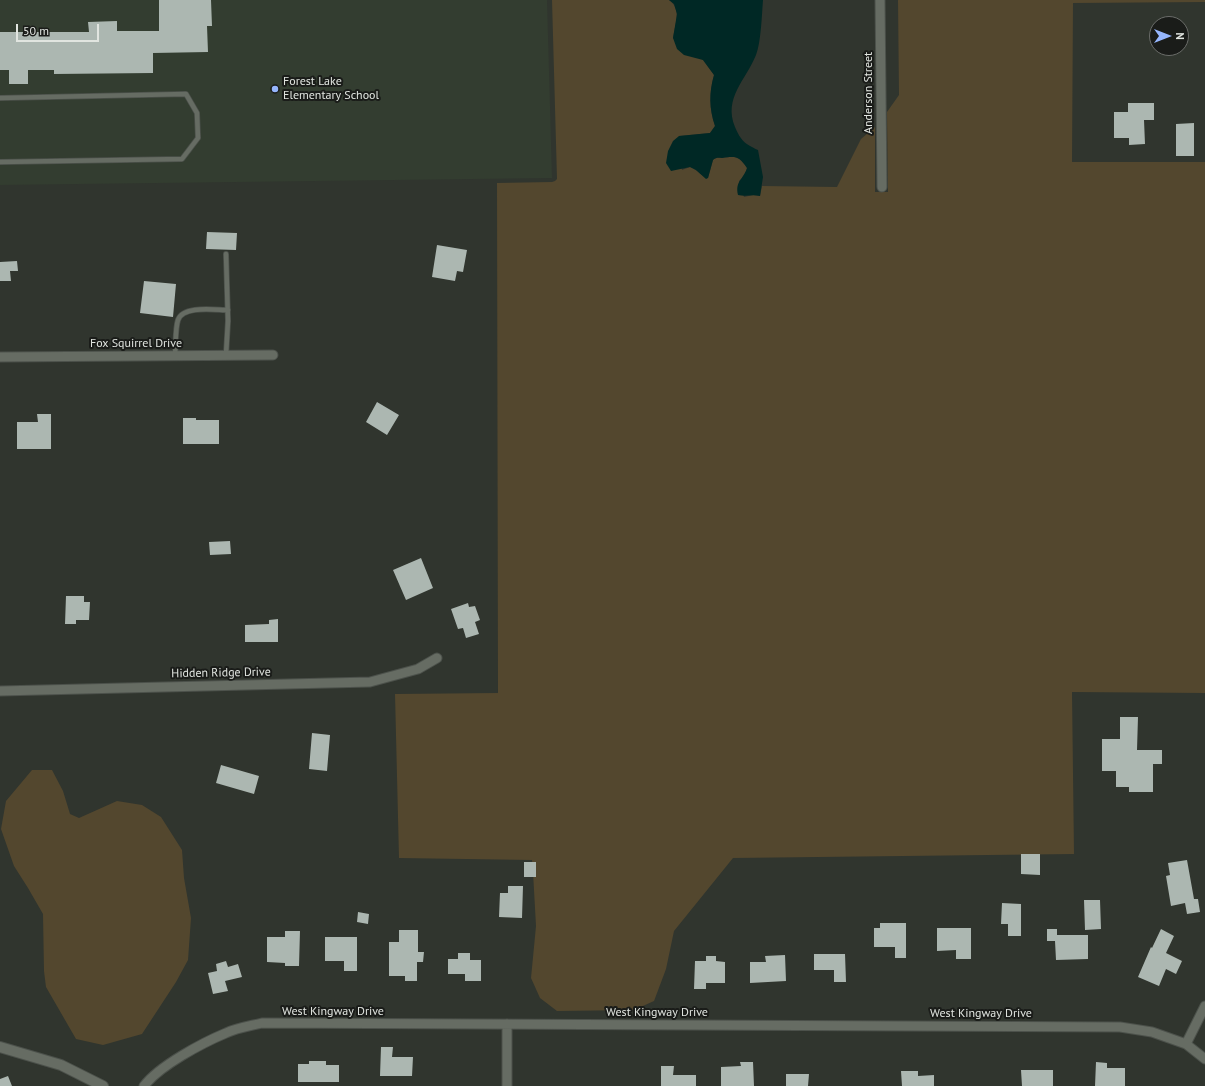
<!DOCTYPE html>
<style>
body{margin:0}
#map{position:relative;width:1205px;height:1086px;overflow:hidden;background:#30352e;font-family:"PT Sans",sans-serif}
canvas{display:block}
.north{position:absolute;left:1149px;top:16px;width:40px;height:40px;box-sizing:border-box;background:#1a1c19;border:1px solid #6a6c69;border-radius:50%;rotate:90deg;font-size:11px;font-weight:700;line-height:16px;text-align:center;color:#e1e5e0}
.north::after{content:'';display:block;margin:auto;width:14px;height:18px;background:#96b6fd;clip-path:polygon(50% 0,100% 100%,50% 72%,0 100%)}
.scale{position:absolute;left:16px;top:24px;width:83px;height:18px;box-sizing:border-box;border:2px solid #e1e5e0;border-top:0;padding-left:5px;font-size:12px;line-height:14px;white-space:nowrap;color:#e1e5e0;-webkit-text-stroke:3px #1a1c19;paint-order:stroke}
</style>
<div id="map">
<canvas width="1205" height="1086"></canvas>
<div class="north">N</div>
<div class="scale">50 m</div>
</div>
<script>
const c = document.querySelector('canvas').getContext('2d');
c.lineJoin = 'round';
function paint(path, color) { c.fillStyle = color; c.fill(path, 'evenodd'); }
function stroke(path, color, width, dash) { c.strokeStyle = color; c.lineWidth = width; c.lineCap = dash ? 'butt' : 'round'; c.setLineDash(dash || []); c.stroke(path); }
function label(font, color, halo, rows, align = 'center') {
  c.font = font + ' "PT Sans",sans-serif'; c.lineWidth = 4; c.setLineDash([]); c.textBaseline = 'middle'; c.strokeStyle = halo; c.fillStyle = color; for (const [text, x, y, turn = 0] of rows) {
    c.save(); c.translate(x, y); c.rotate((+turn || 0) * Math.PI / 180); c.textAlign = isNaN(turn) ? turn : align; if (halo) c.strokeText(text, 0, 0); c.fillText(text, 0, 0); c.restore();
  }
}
const built = new Path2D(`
 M0 0H547L552 178 0 185Z`);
const green = new Path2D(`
 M552 0H669C682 9 675 25 673 38L703 60 714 75C709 92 709 108 715 126L710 133 679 136 682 170 690 167C698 170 701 176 708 178L713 160C716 157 718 158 722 158 736 156 739 156 747 168L745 175 739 181 744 197 753 195 760 196 762 186 837 187 861 139 875 127V192H888L887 112 899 95 898 0H1205V2L1073 3 1072 162H1205V693L1072 692 1074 854 733 858 674 931 666 969 654 1001 634 1010 557 1011 540 998 531 978 536 926 533 872 532 860 399 858 395 694 498 693 497 183 552 182 555 181 557 179Z
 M32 770H52L63 791 70 814 79 818 117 801 142 805 161 817 182 850 184 878 191 918 188 960 176 982 142 1034 103 1045 76 1039 46 987 44 971 43 914 28 888 14 866 1 829 6 801Z`);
const water = new Path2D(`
 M669 0H763C762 13 761 43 756 55 746 80 723 98 735 127 741 141 745 144 758 150L763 177 760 196C752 194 746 197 738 195 735 181 743 180 747 168 739 156 736 156 722 158 718 158 717 157 713 160L708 178 706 179 696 170 690 167 671 171 666 163 668 151 673 141 679 136 710 133 715 126C709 108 709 93 714 75L703 60 684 55 677 49 673 38 677 14 674 4Z`);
const building = new Path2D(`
 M159 0H211L212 26H207L208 52 153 53V73L54 74V70H28V84H9V70H0V32H89L88 22 117 21V31H159Z
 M1128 103H1154V120H1144L1145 144 1129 145V138H1114V112H1128Z
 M1194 123V156H1176V124Z
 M207 232 237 233 236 250 206 249Z
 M437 245 467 250 463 272 457 271 455 281 432 277Z
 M17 261 18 271H10L11 281H0V262Z
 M144 281 176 284 173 317 140 313Z
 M377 402 399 415 387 435 366 422Z
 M37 414H51V449H17V422H38Z
 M183 418H196V420H219V444H183Z
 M230 541 231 554 210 555 209 542Z
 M421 558 433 588 406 600 393 570Z
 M66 596H84V602H90L89 620H76V624H65Z
 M468 603 469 607 475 606 480 620 475 622 479 634 466 638 463 628 458 629 451 609Z
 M278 619V642H245V625L269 624V620Z
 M1120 717H1138L1137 750H1162V764H1153V792H1129V787H1116V771H1102V739H1120Z
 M312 733 330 735 327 771 309 769Z
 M221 765 259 776 254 794 216 783Z
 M1021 854H1040V875L1021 874Z
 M1187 860 1194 899H1198L1200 912 1187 914 1185 903 1171 906 1166 876 1170 875 1168 863Z
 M524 862H536V877H524Z
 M508 886H523L522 918 499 917 500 893H508Z
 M1084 900H1100L1101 929 1085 930Z
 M1002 903 1021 904V936H1008V924H1001Z
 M358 912 369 914 368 924 357 922Z
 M880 923H906V958H895V947H874V928H880Z
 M937 928H971V959H956V950L937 951Z
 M1047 929H1057V935H1088V959L1056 960 1055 941H1047Z
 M1161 929 1174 936 1166 953 1182 961 1176 974 1166 969 1159 986 1138 977 1151 947 1152 948Z
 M399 930H418V952H424L423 962H417V981H405V976H389V942H399Z
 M285 931H300L299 966H285V963L267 962V937H285Z
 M325 937H357V971H344V961H325Z
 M458 953H470V960H481V981H465V974H448V959H458Z
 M814 954H845L846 982H834V970H814Z
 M785 955 786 981 750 983V962H766L765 956Z
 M706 956H716V961L725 962V983H706V989H694L695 961H706Z
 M226 961 228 967 238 964 242 977 225 981 228 991 213 994 208 973 217 971 216 964Z
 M381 1047H393L392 1057H413L412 1076H380Z
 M309 1061H326V1065H339V1082H298V1064H309Z
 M740 1062H753L754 1086H721V1067L741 1066Z
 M1096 1062 1107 1063V1068H1125V1086H1095Z
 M661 1066H674L673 1075H696V1086H661Z
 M1021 1070H1053V1086H1022Z
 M901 1071H918V1076L934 1075V1086H902Z
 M786 1074H809L808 1086H786Z
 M8 1076 12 1086H0V1079Z`);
const lane = new Path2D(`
 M0 98 186 94 197 113 198 138 182 159 0 162
 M226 254 228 321 226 355
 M175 355C176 345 175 329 178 320 183 305 215 310 228 310`);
const street = new Path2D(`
 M880 0 882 187
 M0 357 273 355
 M0 691 370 682 418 669 437 658
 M507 1024V1086
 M1186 1044 1205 1006
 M144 1086C159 1066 202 1043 226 1033 237 1028 250 1026 262 1023L1120 1027 1152 1032 1186 1044 1205 1059`);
const secondary = new Path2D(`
 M0 1047 61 1065 103 1086`);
const markers = [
 [275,89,4,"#96b6fd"]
];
const poiNames = [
 ["Forest Lake",283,82],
 ["Elementary School",283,96]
];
const streetNames = [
 ["Anderson Street",869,93,-90],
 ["Fox Squirrel Drive",136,344],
 ["Hidden Ridge Drive",221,673,-1],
 ["West Kingway Drive",333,1012],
 ["West Kingway Drive",657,1013],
 ["West Kingway Drive",981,1014]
];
paint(built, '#333d30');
paint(green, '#53472e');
paint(water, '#002825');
paint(building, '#acb7b1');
stroke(lane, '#4c514b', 6);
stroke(street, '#4c514b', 11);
stroke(secondary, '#4c514b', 12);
stroke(lane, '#666c63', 4.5);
stroke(street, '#666c63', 9);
stroke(secondary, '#666c63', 10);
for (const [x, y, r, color] of markers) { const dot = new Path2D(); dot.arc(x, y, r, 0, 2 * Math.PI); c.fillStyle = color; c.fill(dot); stroke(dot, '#1a1c19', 1.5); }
label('12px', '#e1e5e0', '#1a1c19', poiNames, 'left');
label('12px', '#e1e5e0', '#1a1c19', streetNames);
</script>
